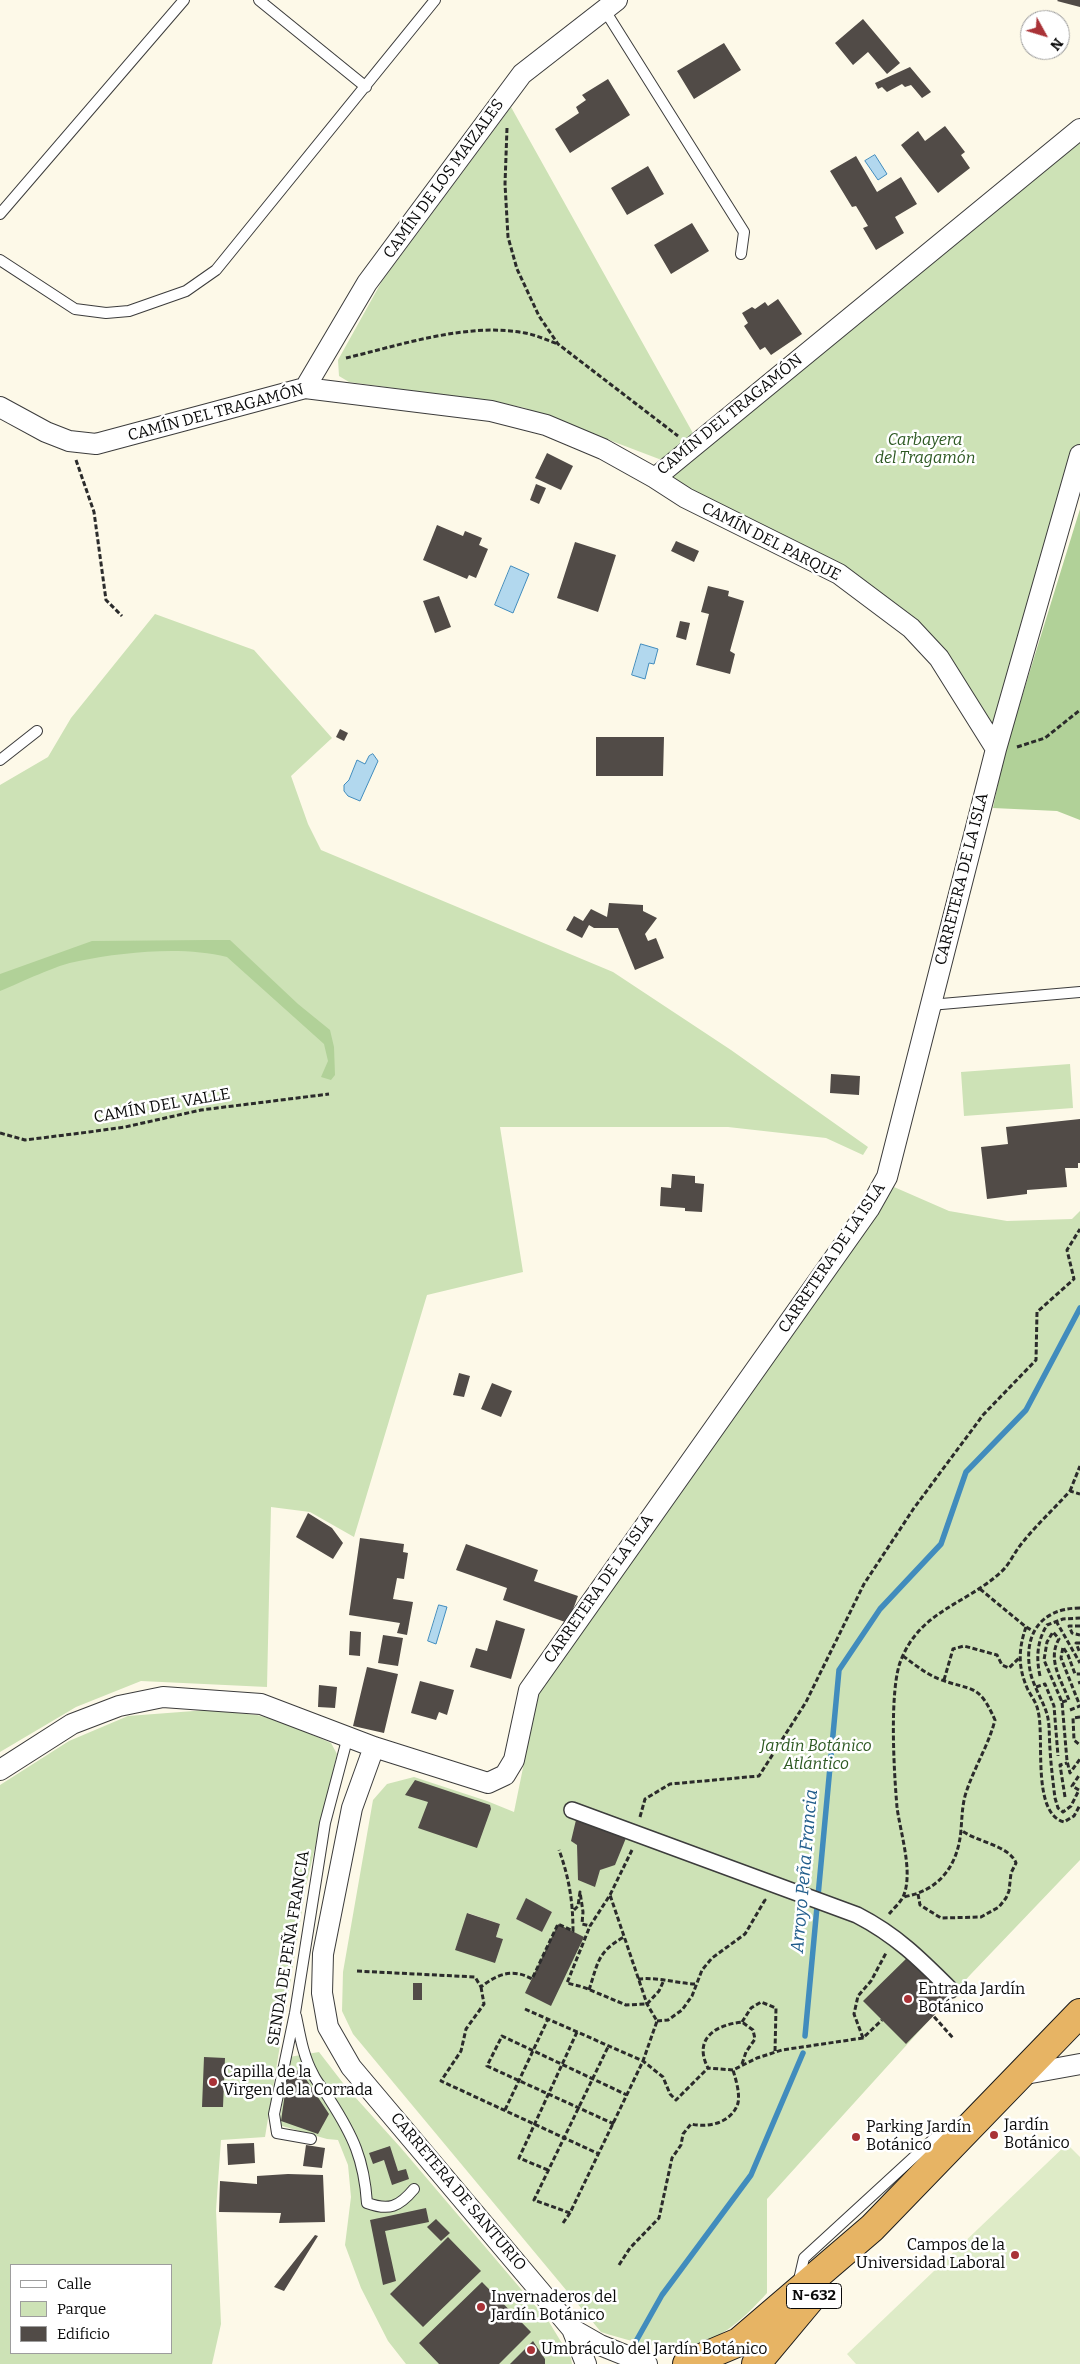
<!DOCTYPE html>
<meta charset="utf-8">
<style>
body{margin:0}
#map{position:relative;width:1080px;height:2364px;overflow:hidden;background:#fdf9e8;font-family:Bitter,serif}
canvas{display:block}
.legend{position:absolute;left:10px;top:2264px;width:162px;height:90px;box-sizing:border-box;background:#fff;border:1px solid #9d9d9d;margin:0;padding:6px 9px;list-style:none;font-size:15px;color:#090909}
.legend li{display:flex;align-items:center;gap:10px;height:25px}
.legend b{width:25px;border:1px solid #9d9d9d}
.north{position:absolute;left:1020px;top:10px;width:50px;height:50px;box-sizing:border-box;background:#fff;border:1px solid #9d9d9d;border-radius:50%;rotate:129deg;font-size:14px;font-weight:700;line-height:20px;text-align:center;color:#090909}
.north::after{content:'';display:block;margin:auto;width:18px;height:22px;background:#a93237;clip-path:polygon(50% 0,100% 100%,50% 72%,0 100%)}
</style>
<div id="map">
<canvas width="1080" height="2364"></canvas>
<ul class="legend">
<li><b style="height:6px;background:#fff"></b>Calle</li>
<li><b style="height:14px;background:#cde2b6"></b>Parque</li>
<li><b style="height:14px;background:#514b47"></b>Edificio</li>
</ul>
<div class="north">N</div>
</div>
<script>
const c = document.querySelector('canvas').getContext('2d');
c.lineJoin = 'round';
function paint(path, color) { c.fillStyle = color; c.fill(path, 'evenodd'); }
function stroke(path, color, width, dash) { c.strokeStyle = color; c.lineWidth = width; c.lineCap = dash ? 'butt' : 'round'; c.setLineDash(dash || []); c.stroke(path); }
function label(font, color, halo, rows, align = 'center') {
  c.font = font + ' Bitter,serif'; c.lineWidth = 5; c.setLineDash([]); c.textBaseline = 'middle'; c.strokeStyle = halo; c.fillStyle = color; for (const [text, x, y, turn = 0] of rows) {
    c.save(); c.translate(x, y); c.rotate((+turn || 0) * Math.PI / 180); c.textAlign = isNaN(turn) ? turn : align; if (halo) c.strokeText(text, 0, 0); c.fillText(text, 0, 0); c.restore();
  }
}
const green = new Path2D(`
 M511 107 694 435 665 458 659 459 525 408 497 402 349 382 339 376 338 360 382 281Z
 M1080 129V455L996 749 939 658 839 574 655 478Z
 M155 614 254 650 332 738 291 776 308 824 321 850 613 972 731 1050 868 1147 863 1155 826 1138 728 1127H500L523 1272 427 1295 354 1537 310 1512 271 1507 267 1687 141 1681 76 1707 0 1752V785L48 757 71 718Z
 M1070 1064 1073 1108 964 1116 961 1072Z
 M894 1187 949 1211 1007 1221 1072 1219 1080 1211V1860L971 1974 767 2199V2293C755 2306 742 2320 727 2330 688 2357 642 2345 601 2332L353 2034 342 2011 343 1972 373 1800 387 1784 414 1777 487 1801 514 1812 538 1694ZM526 1899 552 1912 542 1932 516 1919ZM468 1913 500 1924 496 1937 503 1939 455 1950Z
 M207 1710 257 1715 280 1721 331 1743 337 1754 306 1886 265 2137 221 2140 216 2210 221 2324 212 2364H0V1785L69 1741 128 1716ZM11 2265H171V2353H11Z
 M319 2052 346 2087 401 2148 549 2322 571 2358 572 2364H406L388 2341 361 2288 345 2245 351 2197 348 2165 338 2140 327 2139 279 2125 289 2057Z`);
const forest = new Path2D(`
 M1080 509V820L1057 811 993 808 1004 755Z
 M206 940H230L298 1004 330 1030 334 1047 335 1075 331 1080 321 1077 328 1061 324 1044 227 957C183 946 124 952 79 961 55 965 23 982 0 991V974L92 941Z`);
const pitch = new Path2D(`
 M1067 2144 1080 2157V2364H856L847 2354Z`);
const water = new Path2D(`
 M875 155 887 174 878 180 865 161Z
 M511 566 529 574 513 613 495 605Z
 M641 644 658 649 654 664 649 663 645 679 632 675Z
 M373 754 378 761 360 801 348 796 344 791V785L349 780 357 760 365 764 369 756Z
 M439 1605 447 1607 436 1644 428 1641Z`);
const stream = new Path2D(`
 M805 2036 839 1670 880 1609 941 1544 966 1472 1026 1410 1080 1308
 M635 2343 662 2295 751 2175 803 2053`);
const building = new Path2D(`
 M1058 0H1080V7L1057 1Z
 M863 19 900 63 887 74 868 52 853 65 835 43Z
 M724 43 741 70 694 99 677 71Z
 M910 67 931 92 922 98 911 85 905 87 902 84 887 92 882 87 878 89 875 83Z
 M608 79 630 115 570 153 555 129 579 113 576 107 586 100 582 95Z
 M945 126 965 152 961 155 970 168 938 193 901 145 918 131 925 141Z
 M856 156 877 192 901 177 917 204 895 217 904 233 876 250 863 228 868 226 856 206 852 207 830 171Z
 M648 166 664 194 627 215 611 188Z
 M692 223 709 251 671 274 654 245Z
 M778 299 802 334 771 355 765 347 760 350 744 326 748 323 742 313 752 307 755 309 765 302 768 306Z
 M547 453 573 466 561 490 535 478Z
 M536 484 546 488 539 504 530 500Z
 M437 525 463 536 465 531 482 538 479 545 488 549 476 578 469 575 467 579 423 560Z
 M676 541 699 551 694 562 671 551Z
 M575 542 616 555 598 612 557 598Z
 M708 586 729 591 728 596 744 601 730 651 735 654 730 674 696 665 709 614 701 612Z
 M439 596 451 627 435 633 423 601Z
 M680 621 690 623 686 640 676 637Z
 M340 729 348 733 344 741 336 737Z
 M596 737H664L663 776H596Z
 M609 903 643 905V911L657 918 645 934 648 941 656 938 664 958 635 970 618 928H594L589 925 582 938 566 930 574 916 583 921 591 909 607 917Z
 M831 1074 860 1076 859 1095 830 1093Z
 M1080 1119V1163H1078V1168H1065L1067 1187 1027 1190V1194L987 1199 981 1147 1008 1144 1006 1127Z
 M672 1174 695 1176V1183L704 1184 702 1212 685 1211V1208L660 1206 661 1187 671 1188Z
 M459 1373 470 1376 464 1397 453 1395Z
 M492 1383 512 1391 501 1417 481 1409Z
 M308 1513 332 1528 343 1543 333 1559 296 1537Z
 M360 1538 404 1544 403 1552 408 1553 404 1579 397 1578 393 1599 413 1602 407 1635 397 1633 400 1623 349 1615Z
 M466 1544 538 1570 534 1581 578 1596 568 1623 503 1600 507 1588 456 1570Z
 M496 1620 525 1629 511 1679 470 1667 476 1648 487 1651Z
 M350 1631 361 1632 360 1656 349 1655Z
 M383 1635 403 1638 398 1666 378 1663Z
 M367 1667 398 1674 384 1733 353 1726Z
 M420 1681 454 1690 447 1715 439 1712 436 1720 411 1713Z
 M319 1685 337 1687 335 1708 318 1707Z
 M415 1780 490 1805 491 1809 477 1848 418 1828 428 1802 405 1795Z
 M576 1820 626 1838 615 1865 600 1870 595 1887 578 1880 577 1845 571 1841Z
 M526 1898 552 1912 542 1932 516 1919Z
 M467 1913 500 1924 496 1937 503 1939 495 1963 455 1950Z
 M558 1924 584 1937 551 2006 525 1993Z
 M910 1955 952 1997 906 2044 863 2001Z
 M413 1983H422V2000H413Z
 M204 2057 225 2058 223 2107H202Z
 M300 2070 329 2114 318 2134 281 2121 288 2072Z
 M254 2143 255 2163 228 2165 227 2144Z
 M306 2145 325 2148 322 2168 303 2166Z
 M390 2146 398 2171 406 2169 409 2179 392 2185 384 2160 373 2164 369 2153Z
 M288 2174 323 2175 325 2222 279 2223 281 2213 219 2212 220 2181 257 2184V2176Z
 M426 2208 429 2222 385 2231 396 2281 383 2285 370 2220Z
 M436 2219 450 2233 441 2241 427 2227Z
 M315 2235 318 2236 284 2291 274 2287Z
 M448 2237 481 2271 423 2327 390 2294Z
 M482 2282 531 2332 499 2364H439L419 2343Z
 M533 2341 545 2359V2364H510Z`);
const path = new Path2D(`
 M507 128 505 184 508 237 517 269 539 316 558 344 678 436
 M346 358C401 345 468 322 525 333 536 335 547 340 558 344
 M76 460 94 512 106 600 122 616
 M1017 747 1045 738 1080 710
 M0 1133 25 1140 89 1132 125 1127 201 1110 329 1094
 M1070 1491 1080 1466
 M980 1589 1026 1627 1033 1631
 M1080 1608C1039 1608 1022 1637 1031 1675 1035 1689 1043 1701 1047 1714 1050 1725 1049 1738 1050 1749 1051 1766 1053 1782 1055 1798L1058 1808 1063 1812 1071 1806 1079 1790 1072 1786 1080 1774
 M1056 1621 1080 1663
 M1080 1626H1069L1072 1633 1080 1635
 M1026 1627C1018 1650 1018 1668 1028 1690 1032 1697 1037 1704 1038 1711 1045 1737 1031 1813 1064 1822L1074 1816 1080 1805
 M1080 1643H1076L1080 1653
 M903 1656C914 1664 926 1674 939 1679 973 1692 978 1682 995 1720 988 1747 973 1769 965 1796 962 1808 962 1818 961 1830 958 1866 939 1891 903 1897
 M1040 1676C1036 1658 1037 1641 1047 1625L1063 1619 1080 1618
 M944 1680 953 1649 964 1646 997 1655 1002 1665 1009 1668 1019 1658
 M1079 1681 1080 1684
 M1036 1687 1045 1684 1054 1706 1058 1756
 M1062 1702 1069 1700C1061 1680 1047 1659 1059 1639L1053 1632 1047 1642 1044 1660 1062 1702 1067 1761 1070 1773 1080 1759
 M1070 1710 1080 1706 1061 1658 1063 1647 1068 1655 1075 1674H1080
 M1080 1717 1073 1718 1074 1740 1080 1745
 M1065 1797 1060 1765 1067 1763
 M640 1817 645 1799 670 1784 759 1776 806 1702 864 1584 914 1508 983 1415 1036 1360 1037 1312 1074 1279 1067 1250 1080 1229
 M632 1850 610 1895 590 1926 567 1983 583 1987 626 2005 647 2004 659 1991 664 1980
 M918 1894 920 1905 941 1918 981 1917 999 1907 1006 1898 1009 1891 1011 1873 1016 1863C1009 1845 976 1842 961 1830
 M574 1910 578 1906 580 1892 583 1912 582 1924 590 1926
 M889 1914C893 1909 900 1903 903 1897 914 1873 900 1832 897 1807 894 1773 889 1689 901 1660 921 1610 965 1605 1001 1572 1009 1565 1013 1555 1019 1547 1034 1527 1053 1510 1070 1491L1080 1494
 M357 1971 475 1977 481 1987C497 1974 513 1968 532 1979L558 1924 573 1931C573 1902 569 1877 559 1850
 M638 1979C658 1977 675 1983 695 1984
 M481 1987 484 2004 466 2029 461 2051 441 2081 599 2154
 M589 1990C598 1963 597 1952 624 1937
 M940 2001 929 2011 953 2038
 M525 2009 643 2061 663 2077 670 2094 676 2100 708 2068
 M657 2021 668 2020 682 2010 692 1996 702 1970 712 1958 745 1934 765 1900 763 1899
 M742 2022 751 2008 761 2002 776 2008 775 2052
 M863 2038 854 2014 858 1996 871 1981 886 1953
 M742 2064 746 2052 755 2039 753 2030 742 2022C715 2025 693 2039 708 2068L733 2070 757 2058 782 2050 863 2038 882 2020
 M505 2110 548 2019
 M614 2124 487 2066 502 2036 627 2095
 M548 2170 519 2158 577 2032
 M570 2213 534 2200 608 2047
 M563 2223 570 2213 643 2061 657 2021 647 2004 610 1895
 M619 2265 630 2248 659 2218 672 2158 681 2145 683 2134 691 2124C708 2128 732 2123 738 2103 740 2093 736 2080 733 2070`);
const service = new Path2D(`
 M259 0 366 87
 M604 9 744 232 741 254
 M0 214 184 0
 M0 260 75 309 106 313 129 311 186 291 216 270 435 0
 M0 760 37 731
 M930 1005 1080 992
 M296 2016C300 2035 303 2056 313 2074 317 2083 325 2091 330 2100 353 2136 364 2159 367 2203 389 2211 399 2207 414 2189
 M311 2139 277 2133 274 2114 295 2013 325 1823 348 1736
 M798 2284 804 2258 938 2135 958 2125`);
const pedestrian = new Path2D(`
 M572 1810 857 1915C896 1935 920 1959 951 1990`);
const minor = new Path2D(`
 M305 388 367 283 522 74 617 0
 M0 407 46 432 69 441 96 444 305 388 491 411 546 425 603 449 655 478 686 498 839 574 911 628 939 658 996 749
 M655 478 1080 129
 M374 1747 352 1808 323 1954 322 1993 328 2027 351 2067 572 2329 586 2364
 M0 1770 72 1724 119 1706 163 1697 261 1704 374 1747 488 1783 505 1775 514 1760 529 1690 869 1209 887 1177 996 749 1080 455
 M1020 2075 1080 2064
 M572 2329 600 2345 647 2364`);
const trunk = new Path2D(`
 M687 2364 739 2342 872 2228 1080 2013
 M756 2364 812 2297`);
const markers = [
 [908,1999,5,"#a93237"],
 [213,2082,5,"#a93237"],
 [994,2135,5,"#a93237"],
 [856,2137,5,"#a93237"],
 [1015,2255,5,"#a93237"],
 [481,2307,5,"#a93237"],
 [531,2350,5,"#a93237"]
];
const shields = [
 [814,2296,55]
];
const shieldNames = [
 ["N-632",814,2296]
];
const streetNames = [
 ["CAMÍN DE LOS MAIZALES",444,179,-54],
 ["CAMÍN DEL TRAGAMÓN",216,413,-15],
 ["CAMÍN DEL TRAGAMÓN",730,415,-39],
 ["CAMÍN DEL PARQUE",771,542,27],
 ["CARRETERA DE LA ISLA",962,879,-76],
 ["CAMÍN DEL VALLE",162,1106,-10],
 ["CARRETERA DE LA ISLA",832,1258,-56],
 ["CARRETERA DE LA ISLA",599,1589,-55],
 ["SENDA DE PEÑA FRANCIA",289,1948,-81],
 ["CARRETERA DE SANTURIO",458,2192,50]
];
const parkNames = [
 ["Carbayera",925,441],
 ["del Tragamón",925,459],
 ["Jardín Botánico",816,1747],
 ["Atlántico",816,1765]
];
const poiNames = [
 ["Entrada Jardín",918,1990],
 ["Botánico",918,2008],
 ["Capilla de la",223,2073],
 ["Virgen de la Corrada",223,2091],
 ["Jardín",1004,2126],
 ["Botánico",1004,2144],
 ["Parking Jardín",866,2128],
 ["Botánico",866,2146],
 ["Campos de la",1005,2246,"right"],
 ["Universidad Laboral",1005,2264,"right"],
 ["Invernaderos del",491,2298],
 ["Jardín Botánico",491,2316],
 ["Umbráculo del Jardín Botánico",541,2350]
];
const waterNames = [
 ["Arroyo Peña Francia",805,1871,-85]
];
paint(green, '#cde2b6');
paint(forest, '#b1d198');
paint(pitch, '#deebc7');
paint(water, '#b2d8ee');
stroke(water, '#418cbd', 1);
stroke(stream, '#418cbd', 5.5);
paint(building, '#514b47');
stroke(service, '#3c3c3c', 12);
stroke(pedestrian, '#3c3c3c', 18);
stroke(minor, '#3c3c3c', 22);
stroke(trunk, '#1a1a1a', 30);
stroke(path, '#2b2b2b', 3, [5, 2.5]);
stroke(service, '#fff', 10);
stroke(pedestrian, '#fff', 15);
stroke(minor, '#fff', 20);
stroke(trunk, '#e7b464', 28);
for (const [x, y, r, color] of markers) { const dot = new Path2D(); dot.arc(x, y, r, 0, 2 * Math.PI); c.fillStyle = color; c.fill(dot); stroke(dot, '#fff', 2); }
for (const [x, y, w] of shields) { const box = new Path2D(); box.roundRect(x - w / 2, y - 12.5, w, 25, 4); c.fillStyle = '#fff'; c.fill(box); stroke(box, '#090909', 1); }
label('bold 15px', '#090909', null, shieldNames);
label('16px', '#090909', '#fff', streetNames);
label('italic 16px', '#2d5922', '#fff', parkNames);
label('16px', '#090909', '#fff', poiNames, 'left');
label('italic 18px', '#225e8c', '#fff', waterNames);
</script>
